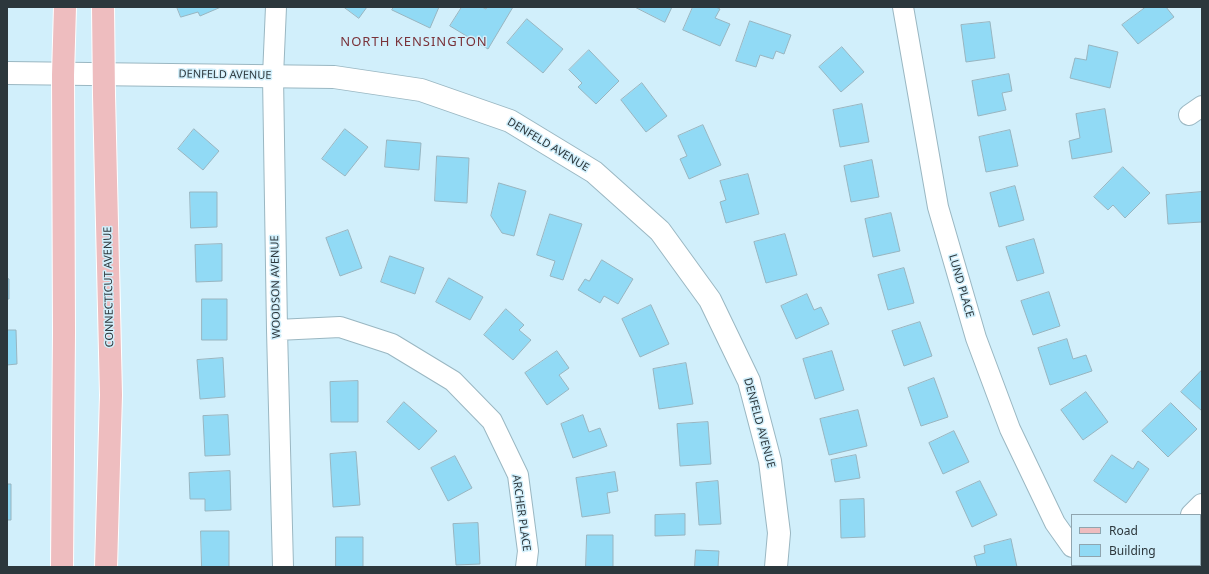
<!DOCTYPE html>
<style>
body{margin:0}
#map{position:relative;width:1209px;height:574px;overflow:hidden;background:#d1effb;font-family:"Noto Sans",sans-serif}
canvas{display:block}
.frame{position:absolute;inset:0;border:8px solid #2c373c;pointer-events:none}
.legend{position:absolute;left:1071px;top:514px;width:130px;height:52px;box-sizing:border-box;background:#d1effb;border:1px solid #8fa5af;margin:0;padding:5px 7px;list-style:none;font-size:12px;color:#2c373c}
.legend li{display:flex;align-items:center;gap:8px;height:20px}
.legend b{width:20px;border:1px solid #8fa5af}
</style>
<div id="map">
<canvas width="1209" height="574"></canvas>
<div class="frame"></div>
<ul class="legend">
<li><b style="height:5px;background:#eebdbf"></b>Road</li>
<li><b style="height:11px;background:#91daf5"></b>Building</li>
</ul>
</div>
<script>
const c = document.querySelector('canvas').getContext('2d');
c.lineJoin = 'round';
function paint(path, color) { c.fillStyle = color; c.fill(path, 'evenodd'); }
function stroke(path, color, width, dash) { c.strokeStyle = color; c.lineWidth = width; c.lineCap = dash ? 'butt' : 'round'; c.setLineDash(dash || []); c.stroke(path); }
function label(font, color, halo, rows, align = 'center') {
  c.font = font + ' "Noto Sans",sans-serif'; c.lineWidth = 3; c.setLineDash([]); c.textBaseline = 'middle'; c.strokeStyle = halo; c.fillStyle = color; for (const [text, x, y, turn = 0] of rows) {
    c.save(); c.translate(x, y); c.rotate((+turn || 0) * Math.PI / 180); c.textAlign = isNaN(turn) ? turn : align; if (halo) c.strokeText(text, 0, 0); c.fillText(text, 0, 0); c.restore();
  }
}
const building = new Path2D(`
 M177 7H221L200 16 198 12 181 17Z
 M344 7H367L359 18Z
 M394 7H439L430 28 392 10Z
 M462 7H482L486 9 487 7H513L488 49 450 26Z
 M635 7H672L665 22Z
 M693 7H716L720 9 715 18 730 24 720 46 683 30Z
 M1146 7H1166L1174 17 1138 44 1122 25Z
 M527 19 563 49 543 73 507 43Z
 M750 21 791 35 784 54 776 51 773 59 760 55 756 67 736 61Z
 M990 22 995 58 966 62 961 25Z
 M1089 45 1118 52 1110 88 1070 78 1075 58 1086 60Z
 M842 47 864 72 841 92 819 67Z
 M589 50 619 81 596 104 578 87 582 83 569 70Z
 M1009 74 1012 91 1002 93 1006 110 978 116 972 81Z
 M642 83 667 116 646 132 621 100Z
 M862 104 869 142 840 147 833 110Z
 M1105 109 1112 152 1072 159 1069 141 1080 138 1076 114Z
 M703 125 721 165 689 179 680 159 687 156 678 136Z
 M194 129 219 151 203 170 178 149Z
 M345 129 368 147 345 176 322 159Z
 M1010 130 1018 166 986 172 979 137Z
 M387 140 421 143 419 170 385 167Z
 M437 156 469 158 467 203 435 201Z
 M872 160 879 197 851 202 844 166Z
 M1123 167 1150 193 1125 218 1113 205 1108 210 1094 197Z
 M748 174 759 214 726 223 720 202 726 200 720 181Z
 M499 183 526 191 514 236 502 233 491 216Z
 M1015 186 1024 220 999 227 990 193Z
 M190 192H217V227L191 228Z
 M1202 192V222L1168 224 1166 195Z
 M891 213 900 251 873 257 865 219Z
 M550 214 582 224 563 280 550 276 555 261 537 255Z
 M348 230 362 268 340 276 326 238Z
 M785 234 797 275 766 283 754 242Z
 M1034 239 1044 273 1017 281 1006 247Z
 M222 244V281L196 282 195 245Z
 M390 256 424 268 415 294 381 282Z
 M602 260 633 279 618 304 604 296 600 303 578 290 585 279 589 281Z
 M904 268 914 303 888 310 878 275Z
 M7 278 9 279V299H7Z
 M449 278 483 297 470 320 436 302Z
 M1049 292 1060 326 1033 335 1021 301Z
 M807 294 814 310 821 307 829 324 796 339 781 306Z
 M202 299H227V340H202Z
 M651 305 669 344 640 357 622 319Z
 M506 309 524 325 519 330 531 340 513 360 484 335Z
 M920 322 932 356 904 366 892 331Z
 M7 330H16L17 364 7 365Z
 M1067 339 1073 359 1086 355 1092 371 1050 385 1038 348Z
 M557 351 569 368 559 375 569 389 547 405 525 373Z
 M832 351 844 390 815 399 803 359Z
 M223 358 225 397 200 399 197 360Z
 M686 363 693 404 659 409 653 369Z
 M1202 370V411L1181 392Z
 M934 378 948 417 921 426 908 388Z
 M358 381V422H331L330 382Z
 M1086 392 1108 422 1083 440 1061 410Z
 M404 402 437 431 419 450 387 422Z
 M1171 403 1197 429 1168 457 1142 431Z
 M858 410 867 446 829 455 820 419Z
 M228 415 230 455 205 456 203 416Z
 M583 415 589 432 600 428 607 446 573 458 561 424Z
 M708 422 711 464 680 466 677 424Z
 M954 431 969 462 943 474 929 443Z
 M356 452 360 505 333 507 330 454Z
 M856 455 860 478 835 482 831 460Z
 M1112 455 1133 469 1138 461 1149 469 1126 503 1094 481Z
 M455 456 472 488 448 501 431 468Z
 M230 471 231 510 205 511V499H190L189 473Z
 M615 472 618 491 607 493 610 513 582 517 576 478Z
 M718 481 721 524 699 525 696 483Z
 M980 481 997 515 972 527 956 492Z
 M7 484H11V520H7Z
 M864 499 865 537 841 538 840 500Z
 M685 514V535L655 536V515Z
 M478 523 480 564 456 565 453 524Z
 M201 531H229V567H202Z
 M587 535H613V567H586Z
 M336 537H363V567H336Z
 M1011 539 1017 567H977L974 556 985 553 984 546Z
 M696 550 719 551 718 567H695Z`);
const minor = new Path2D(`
 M276 7 273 76 277 330 283 567
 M903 7 938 207 976 338 1010 429 1055 523 1072 547
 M1189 115 1202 106
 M277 330 340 327 392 344 453 381 492 421 518 475 528 551 526 567
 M1084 565 1086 567`);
const tertiary = new Path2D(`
 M7 73 334 77 421 90 510 121 594 172 660 231 710 300 749 381 770 461 779 533 776 567
 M1192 515 1202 505
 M1136 567 1139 565`);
const primary = new Path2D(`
 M103 7 104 95 111 395 106 567
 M62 567 64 333 63 75 65 7`);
const streetNames = [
 ["DENFELD AVENUE",225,75,1],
 ["DENFELD AVENUE",548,145,31],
 ["LUND PLACE",961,286,74],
 ["CONNECTICUT AVENUE",109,287,-91],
 ["WOODSON AVENUE",276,287,-91],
 ["DENFELD AVENUE",759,423,75],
 ["ARCHER PLACE",521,513,82]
];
const quarterNames = [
 ["NORTH KENSINGTON",414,42]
];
paint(building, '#91daf5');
stroke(building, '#98b5c0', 1);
stroke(minor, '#9ab7c2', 22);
stroke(tertiary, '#9ab7c2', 24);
stroke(primary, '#fff', 24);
stroke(minor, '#fff', 20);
stroke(tertiary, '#fff', 22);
stroke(primary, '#eebdbf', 22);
label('11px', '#2c373c', '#d1effb', streetNames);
c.letterSpacing = '1px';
label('13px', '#793239', '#d1effb', quarterNames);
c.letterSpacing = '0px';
</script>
